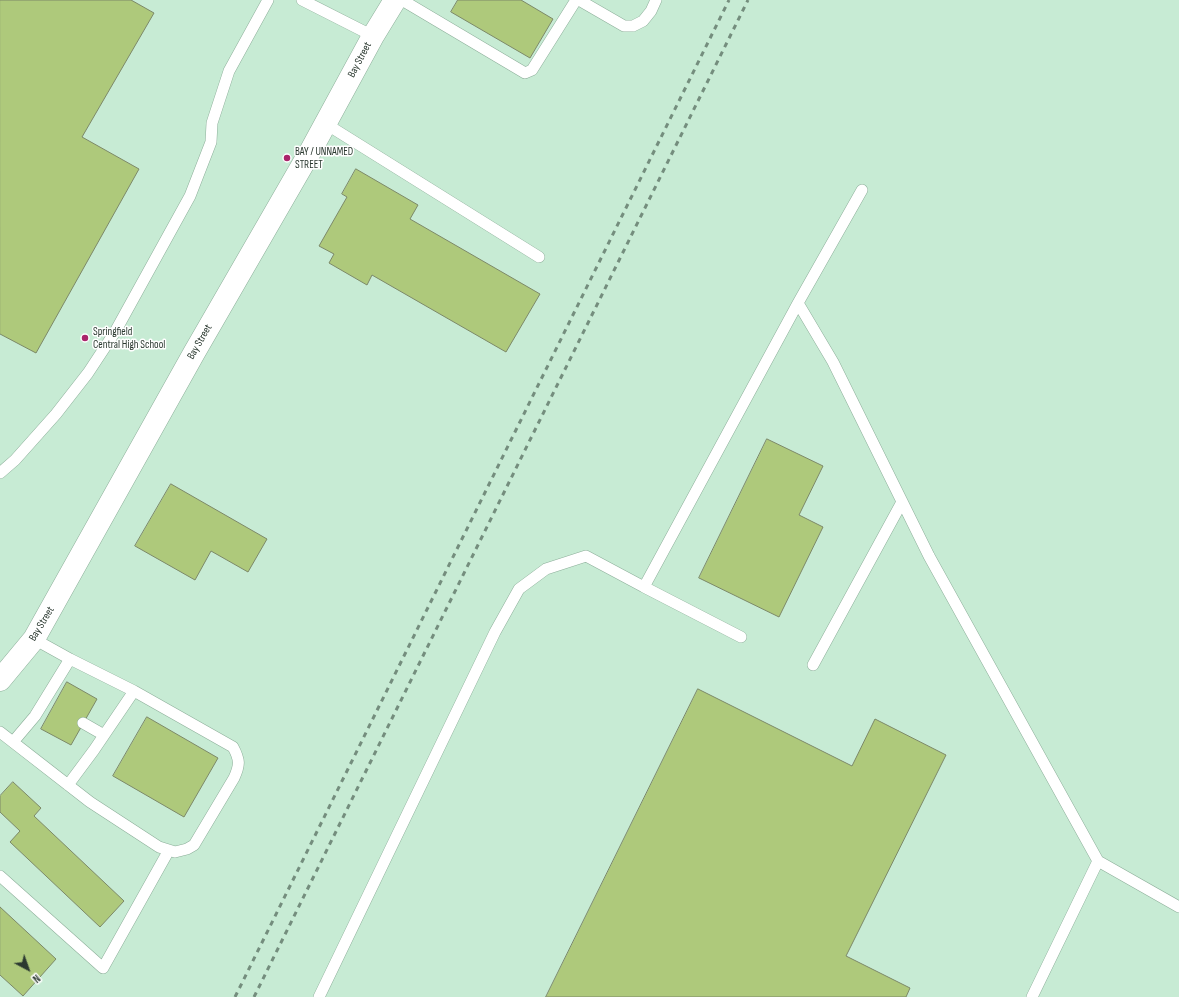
<!DOCTYPE html>
<style>
body{margin:0}
#map{position:relative;width:1179px;height:997px;overflow:hidden;background:#c7ebd4;font-family:"Sofia Sans Condensed",sans-serif}
canvas{display:block}
.north{position:absolute;left:8px;top:949px;width:40px;height:40px;-webkit-text-stroke:3px #fff;paint-order:stroke;rotate:139deg;font-size:11px;font-weight:700;line-height:16px;text-align:center;color:#2b3930}
.north::after{content:'';display:block;margin:auto;width:14px;height:18px;background:#2b3930;clip-path:polygon(50% 0,100% 100%,50% 72%,0 100%)}
</style>
<div id="map">
<canvas width="1179" height="997"></canvas>
<div class="north">N</div>
</div>
<script>
const c = document.querySelector('canvas').getContext('2d');
c.lineJoin = 'round';
function paint(path, color) { c.fillStyle = color; c.fill(path, 'evenodd'); }
function stroke(path, color, width, dash) { c.strokeStyle = color; c.lineWidth = width; c.lineCap = dash ? 'butt' : 'round'; c.setLineDash(dash || []); c.stroke(path); }
function label(font, color, halo, rows, align = 'center') {
  c.font = font + ' "Sofia Sans Condensed",sans-serif'; c.lineWidth = 3; c.setLineDash([]); c.textBaseline = 'middle'; c.strokeStyle = halo; c.fillStyle = color; for (const [text, x, y, turn = 0] of rows) {
    c.save(); c.translate(x, y); c.rotate((+turn || 0) * Math.PI / 180); c.textAlign = isNaN(turn) ? turn : align; if (halo) c.strokeText(text, 0, 0); c.fillText(text, 0, 0); c.restore();
  }
}
const building = new Path2D(`
 M0 0H131L154 13 82 137 139 169 36 353 0 334Z
 M458 0H521L553 19 530 58 451 12Z
 M356 169 418 205 410 219 540 294 506 352 372 275 367 285 329 263 334 254 319 246 347 197 342 194Z
 M767 439 823 466 799 515 823 527 779 617 699 578Z
 M171 484 267 539 248 572 211 551 195 580 135 546Z
 M67 682 97 699 71 745 41 729Z
 M698 689 852 766 875 719 946 755 846 956 910 988 906 997H546Z
 M147 717 218 758 184 817 113 776Z
 M13 782 41 808 34 816 124 901 100 927 10 842 20 831 0 812V796Z
 M0 907 56 959 23 996 0 975Z`);
const lane = new Path2D(`
 M302 0 373 36
 M402 0 525 73 532 70 576 0
 M579 0 624 26H633L643 21 651 11 656 0
 M326 124 539 257
 M798 303 833 362 929 556 1098 861 1179 907
 M0 473 15 460 56 414 88 373 115 332 190 196 211 142 212 123 229 71 268 0
 M741 637 644 587 798 303 862 190
 M813 665 902 502
 M83 723 104 735
 M0 732 90 802 159 847 175 852 187 849 194 845 234 778C240 765 240 760 233 747L134 691 70 659 34 639
 M13 742 35 716 70 659
 M68 785 94 750 134 691
 M0 876 103 968 169 850
 M319 997 495 632 519 589 546 569 586 556 644 587
 M1032 997 1098 861`);
const secondary = new Path2D(`
 M0 680 34 639 194 353 310 152 373 36 395 0`);
const rail = new Path2D(`
 M235 997 729 0
 M254 997 748 0`);
const markers = [
 [287,158,4,"#aa246b"],
 [85,338,4,"#aa246b"]
];
const streetNames = [
 ["Bay Street",360,60,-62],
 ["Bay Street",200,342,-60],
 ["Bay Street",42,624,-59]
];
const poiNames = [
 ["BAY / UNNAMED",295,152],
 ["STREET",295,165],
 ["Springfield",93,332],
 ["Central High School",93,345]
];
paint(building, '#aec97b');
stroke(building, '#7c8868', 1);
stroke(lane, '#8cae99', 12);
stroke(secondary, '#8cae99', 23);
stroke(lane, '#fff', 11);
stroke(secondary, '#fff', 22);
stroke(rail, '#748d7d', 3, [5, 5]);
for (const [x, y, r, color] of markers) { const dot = new Path2D(); dot.arc(x, y, r, 0, 2 * Math.PI); c.fillStyle = color; c.fill(dot); stroke(dot, '#fff', 1.5); }
label('11px', '#2b3930', '#fff', streetNames);
label('11px', '#2b3930', '#fff', poiNames, 'left');
</script>
